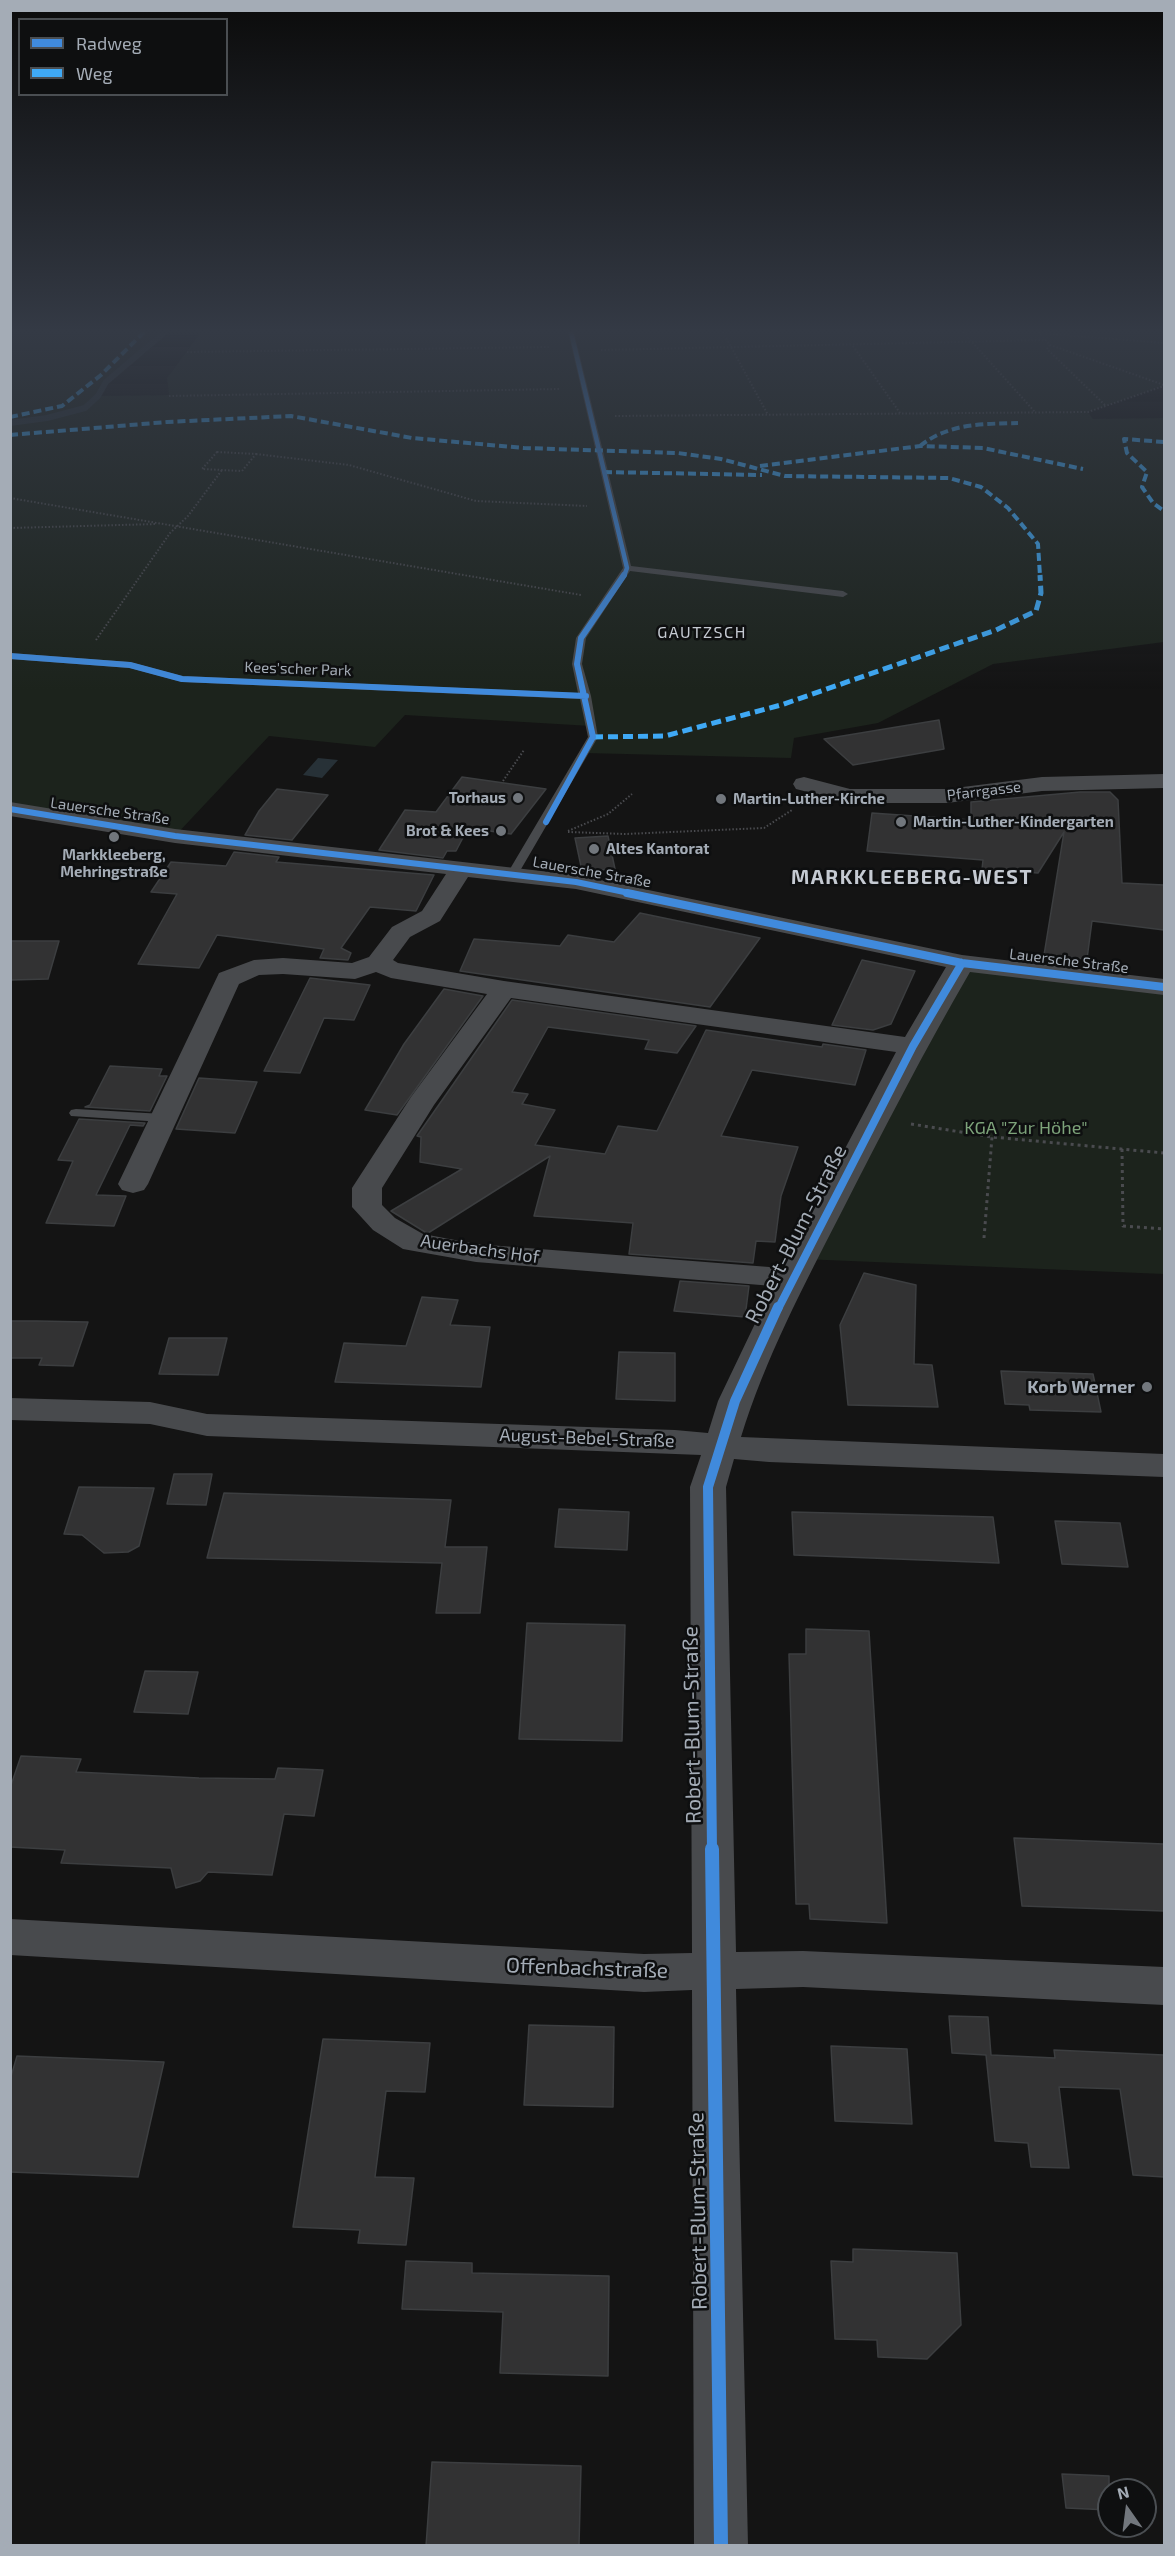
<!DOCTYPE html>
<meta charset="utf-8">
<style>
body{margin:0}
#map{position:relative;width:1175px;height:2556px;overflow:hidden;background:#141414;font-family:"Exo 2",sans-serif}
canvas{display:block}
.frame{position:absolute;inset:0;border:12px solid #a4acb6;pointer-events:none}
.legend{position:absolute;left:18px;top:18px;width:210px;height:78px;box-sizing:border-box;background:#0e0f10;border:2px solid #4a4e52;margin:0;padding:8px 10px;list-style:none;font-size:18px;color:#a4acb6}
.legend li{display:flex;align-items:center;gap:12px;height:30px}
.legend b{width:30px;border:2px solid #4a4e52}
.north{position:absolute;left:1097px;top:2478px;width:60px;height:60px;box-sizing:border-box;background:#0e0f10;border:2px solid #4a4e52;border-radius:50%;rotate:346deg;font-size:16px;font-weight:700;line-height:24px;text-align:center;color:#a4acb6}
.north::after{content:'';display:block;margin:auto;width:21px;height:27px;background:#72777d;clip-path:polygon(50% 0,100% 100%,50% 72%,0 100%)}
</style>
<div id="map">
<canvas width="1175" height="2556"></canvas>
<div class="frame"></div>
<ul class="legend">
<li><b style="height:8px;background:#408adc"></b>Radweg</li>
<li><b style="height:8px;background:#3fa9f5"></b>Weg</li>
</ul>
<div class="north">N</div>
</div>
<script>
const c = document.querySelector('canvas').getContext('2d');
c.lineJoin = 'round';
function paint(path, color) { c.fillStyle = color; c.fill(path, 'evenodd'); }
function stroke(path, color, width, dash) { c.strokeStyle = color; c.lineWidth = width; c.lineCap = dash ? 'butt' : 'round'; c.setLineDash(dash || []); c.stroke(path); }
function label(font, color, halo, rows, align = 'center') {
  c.font = font + ' "Exo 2",sans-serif'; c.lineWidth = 5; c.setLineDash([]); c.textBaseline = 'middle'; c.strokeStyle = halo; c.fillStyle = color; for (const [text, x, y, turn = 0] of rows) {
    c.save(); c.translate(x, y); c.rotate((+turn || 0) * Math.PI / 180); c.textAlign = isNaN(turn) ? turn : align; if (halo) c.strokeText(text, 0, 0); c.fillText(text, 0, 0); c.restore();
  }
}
const green = new Path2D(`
 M10 332H165L106 382 99 396 169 395 167 378 201 332H1164V386L1088 412 1093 419 1164 418V642L993 664 878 723 794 738 791 758 584 753 591 726 405 715 375 747 269 736 175 836 11 809Z
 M962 963 1164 987V1274L802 1259Z`);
const water = new Path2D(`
 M318 758 338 760 322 778 303 775Z`);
const stream = new Path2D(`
 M10 423 47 418 85 408 98 396 106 382 165 332`);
const building = new Path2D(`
 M939 720 944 749 853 765 824 739Z
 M462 777 546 789 511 834 468 828 456 851H447L443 858 379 850 405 810 436 812Z
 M277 789 328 795 292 840 245 835 259 811Z
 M1080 792H1110L1118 800 1122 883 1164 885V930L1092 921 1087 959 1044 955 1064 832 1038 873 982 869 983 860 867 851 872 813 971 820V802Z
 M608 836 615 869 582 871 575 838Z
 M234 852 279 857 276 862 434 875 416 911 370 907 341 948 351 953 348 960 320 958 324 949 217 935 199 968 138 964 177 894 151 892 171 862 226 866Z
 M640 913 760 938 710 1007 460 971 474 939 560 946 568 935 614 942Z
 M10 941H59L48 979 10 980Z
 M862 960 915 971 891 1024 873 1030 832 1025Z
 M310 978 370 985 354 1020 324 1018 300 1073 264 1071Z
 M444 989 483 996 397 1115 365 1110 404 1044Z
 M512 1000 696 1026 677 1053 645 1049 649 1040 548 1027 512 1092 528 1094 522 1104 555 1110 535 1145 605 1154 618 1126 657 1131 706 1030 822 1047 823 1044 866 1050 855 1085 752 1070 721 1136 798 1147 781 1196 775 1242 756 1241 753 1263 629 1254 633 1223 534 1216 550 1156 428 1233 425 1232 391 1211 462 1169 420 1162 421 1137 417 1136Z
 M110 1066 162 1069 159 1076H167L150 1111 85 1107 90 1105Z
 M199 1078 257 1082 235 1133 176 1129Z
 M79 1119 145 1123 143 1126 130 1125 96 1195 126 1196 114 1226 46 1223 73 1161 58 1160Z
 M864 1273 916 1285 914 1364 932 1365 938 1407 848 1405 840 1325Z
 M680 1281 749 1286 745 1317 674 1311Z
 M422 1297 458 1300 450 1325 490 1327 481 1387 335 1382 344 1343 406 1346Z
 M10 1321H37L88 1322 73 1366 39 1365 42 1358H10Z
 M169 1338H227L218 1375 159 1374Z
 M619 1352 675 1353V1401L616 1399Z
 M1001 1371 1093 1374 1101 1412 1030 1410 1029 1405 1005 1404Z
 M174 1474H212L206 1505 167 1504Z
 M79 1487 154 1488 139 1546 128 1552 104 1553 82 1535 64 1534Z
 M224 1493 451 1500 445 1547H487L480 1613H436L442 1563 207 1558Z
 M559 1509 629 1512 627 1550 555 1547Z
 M792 1512 993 1517 999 1563 794 1555Z
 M1055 1521 1120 1523 1128 1567 1062 1564Z
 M527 1623 625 1625 622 1741 519 1739Z
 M806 1629 869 1631 887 1923 810 1919 809 1904H796L789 1654H806Z
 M145 1671 198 1672 188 1714 134 1712Z
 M21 1756 81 1759 76 1772 199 1778 275 1779 278 1768 323 1770 314 1816 284 1814 272 1875 208 1872 200 1881 176 1888 171 1868 61 1863 65 1850 10 1847V1788Z
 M1014 1838 1164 1844V1911L1022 1906Z
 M949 2016 988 2017 991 2055 1055 2058 1054 2050 1164 2055V2177L1133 2175 1120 2089 1059 2087 1069 2168 1031 2167 1028 2143 995 2141 986 2055 952 2053Z
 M529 2025 614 2027 613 2107 524 2105Z
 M323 2039 430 2043 425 2092 386 2091 375 2177 414 2178 406 2245 358 2243 360 2230 293 2227Z
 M831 2046 907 2049 912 2124 835 2121Z
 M17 2056 164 2062 138 2177 10 2172V2080Z
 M853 2249 957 2253 961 2325 927 2359 878 2357 877 2340 835 2339 831 2261 853 2262Z
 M406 2261 472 2263V2273L609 2276 608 2376 500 2373 503 2312 402 2309Z
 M432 2462 581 2466 579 2546H426Z
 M1062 2474 1109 2476V2510L1066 2508Z`);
const pathFar1 = new Path2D(`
 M723 332 768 415
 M963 332 1035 412
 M1038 332 1050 345 1164 385
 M1039 333 1164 343
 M1050 345 1047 349 1105 405
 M853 346 900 413
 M601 350 1045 340
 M187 352 549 347
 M169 396 559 389
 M615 416 1088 412 1164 386
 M217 452 256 454 242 471 202 469Z
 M256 454 349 465 476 501 587 506
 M10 498 581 595
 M10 528 157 524
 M96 640 170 533 188 516 222 470
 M503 781 524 750
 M568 831 608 814 632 794
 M568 832 625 834 764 828 792 810`);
const path = new Path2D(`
 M911 1124 992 1137 1164 1153
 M1122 1149 1123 1226 1164 1229
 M984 1238 992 1137`);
const service = new Path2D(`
 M568 332H574L631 566 843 591 848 594 843 597 630 571 586 638 582 664 591 696 598 737 517 876H509L507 874 588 737 580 699 182 682 130 668 10 659V653L130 662 182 676 578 693 572 664 576 638 623 568Z
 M76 1109 163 1114 170 1118 163 1122 71 1116 69 1113 71 1110Z`);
const minor = new Path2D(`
 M1164 774V788L1042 791 947 803H850L796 789 793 784 796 779 804 777 850 789H947L1042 777Z
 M10 802 175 829 576 875 962 955 1164 979V995L970 972C924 1051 883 1131 841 1213 804 1285 765 1359 741 1437L1164 1454V1477L769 1462 734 1459 726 1487 736 1952 803 1951 1164 1967V2005L803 1987 736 1989 748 2546H694L692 1990 644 1992 10 1955V1919L644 1954 692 1953 690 1487 701 1455 207 1436 150 1424 10 1420V1398L150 1402 207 1414 675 1430 708 1433 718 1401 773 1286 476 1262 414 1251 403 1249 373 1230 352 1207V1188L411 1097 487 994 391 978 376 972 355 979 283 974 259 975 239 984 148 1184 144 1190 133 1193 122 1190 118 1184 219 973 254 960 283 958 352 963 369 957 392 927 422 911 446 874 175 843 10 816ZM468 877 576 889 946 967 905 1037 504 981 398 963 393 960 410 937 440 921ZM511 998 896 1052 782 1268 476 1244 423 1234 395 1218 382 1205V1188L434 1105Z`);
const quietFar1 = new Path2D(`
 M10 417 62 406 101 375 144 332
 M10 435 167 422 291 416 412 438 524 448 678 453 721 459 785 476 949 478 981 487 1008 508 1038 544 1040 576
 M1164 442 1124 439 1127 453 1147 472 1142 487 1153 503 1164 511
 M920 446C949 423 982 424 1018 423
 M760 466 920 446 983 448 1083 469
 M604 472 762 475`);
const quiet = new Path2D(`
 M593 737 665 736 781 705 996 630 1036 611 1041 593 1040 575`);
const cyclewayFar4 = new Path2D(`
 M571 332 627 568 624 576`);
const cyclewayFar3 = new Path2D(`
 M10 656 130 665 182 679 586 696
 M10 809 175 836 576 882 634 894
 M546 822 593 737 577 664 581 638 624 575`);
const cyclewayFar2 = new Path2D(`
 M627 893 962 963 1164 987
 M778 1309 913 1046 962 963`);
const cyclewayFar1 = new Path2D(`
 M712 1850 708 1487 735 1401 778 1307`);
const cycleway = new Path2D(`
 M712 1849 721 2546`);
const markers = [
 [518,798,6,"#72777d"],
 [721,799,6,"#72777d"],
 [901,822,6,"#72777d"],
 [501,831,6,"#72777d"],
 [114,837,6,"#72777d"],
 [594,849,6,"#72777d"],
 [1147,1387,6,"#72777d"]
];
const farStreetnames = [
 ["Kees'scher Park",298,669,2],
 ["Pfarrgasse",984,791,-7],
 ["Lauersche Straße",110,811,8],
 ["Lauersche Straße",592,872,10],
 ["Lauersche Straße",1069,961,7]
];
const farPoinames = [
 ["Torhaus",506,798,"right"],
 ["Martin-Luther-Kirche",733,799],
 ["Martin-Luther-Kindergarten",913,822],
 ["Brot & Kees",489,831,"right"],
 ["Altes Kantorat",606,849],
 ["Markkleeberg,",114,855,"center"],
 ["Mehringstraße",114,872,"center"]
];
const farNeighbourhoodnames = [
 ["GAUTZSCH",702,633]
];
const parkNames = [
 ["KGA \"Zur Höhe\"",1026,1128]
];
const streetNames = [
 ["Auerbachs Hof",480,1249,8],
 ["August-Bebel-Straße",587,1438,2]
];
const poiNames = [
 ["Korb Werner",1135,1387]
];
const farDistrictnames = [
 ["MARKKLEEBERG-WEST",912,877]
];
const nearStreetnames = [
 ["Robert-Blum-Straße",796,1234,-63],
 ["Robert-Blum-Straße",692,1725,-91],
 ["Offenbachstraße",587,1968,2],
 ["Robert-Blum-Straße",698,2211,-91]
];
paint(green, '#1c231c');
paint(water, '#273137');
stroke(stream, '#273137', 6);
paint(building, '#323233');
stroke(building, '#3c3e40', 1.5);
stroke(pathFar1, '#4a4b4f', 2, [1.5, 2]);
stroke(path, '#4a4b4f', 3, [3, 4]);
paint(service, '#484a4d');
paint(minor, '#484a4d');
stroke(quietFar1, '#3fa9f5', 4, [8, 4]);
stroke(quiet, '#3fa9f5', 5, [10, 5]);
stroke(cyclewayFar4, '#408adc', 4.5);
stroke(cyclewayFar3, '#408adc', 6);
stroke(cyclewayFar2, '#408adc', 8);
stroke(cyclewayFar1, '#408adc', 10);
stroke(cycleway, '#408adc', 14);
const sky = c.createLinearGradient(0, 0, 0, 690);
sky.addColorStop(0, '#0b0b0b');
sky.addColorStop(0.48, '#343a45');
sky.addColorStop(1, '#343a4500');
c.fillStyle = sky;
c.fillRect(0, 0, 1175, 690);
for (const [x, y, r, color] of markers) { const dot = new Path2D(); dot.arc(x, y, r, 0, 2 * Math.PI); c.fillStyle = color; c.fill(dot); stroke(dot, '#0e0f10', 2); }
label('15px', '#a4acb6', '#0e0f10', farStreetnames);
label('bold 15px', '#a4acb6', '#0e0f10', farPoinames, 'left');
c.letterSpacing = '1.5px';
label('16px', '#c5cad2', '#0e0f10', farNeighbourhoodnames);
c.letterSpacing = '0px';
label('18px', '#7da37a', '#0e0f10', parkNames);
label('18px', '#a4acb6', '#0e0f10', streetNames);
label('bold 18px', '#a4acb6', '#0e0f10', poiNames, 'right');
c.letterSpacing = '1.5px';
label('bold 20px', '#c5cad2', '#0e0f10', farDistrictnames);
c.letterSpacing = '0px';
label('21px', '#a4acb6', '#0e0f10', nearStreetnames);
</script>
